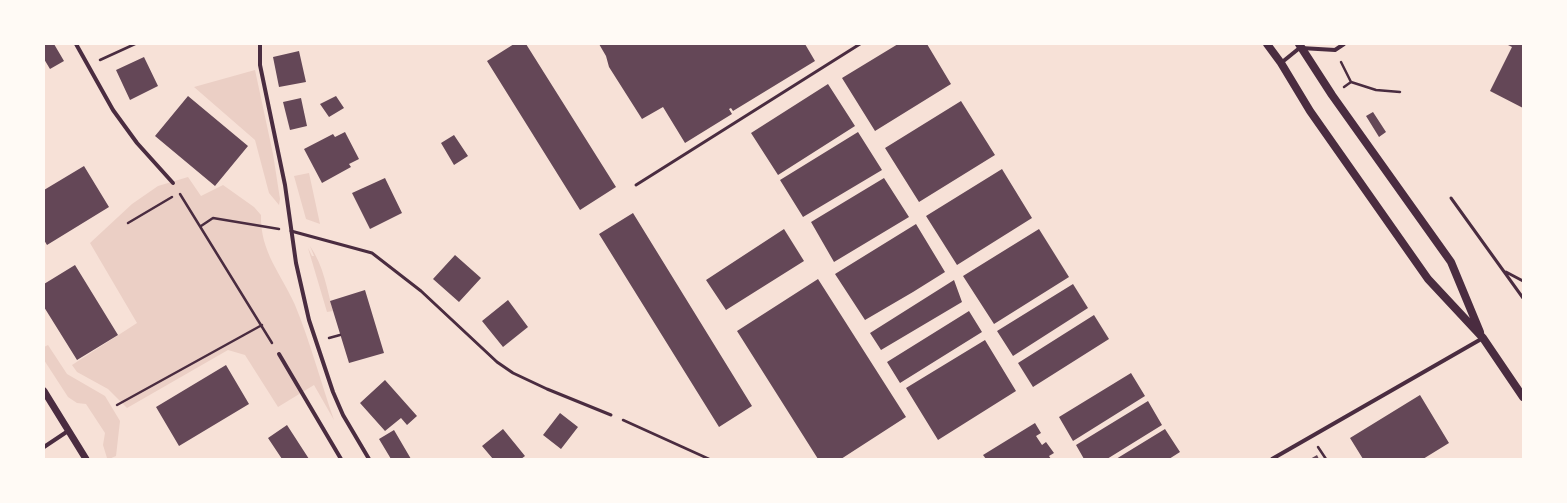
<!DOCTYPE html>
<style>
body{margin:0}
#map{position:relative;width:1567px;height:503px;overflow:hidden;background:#f7e1d7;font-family:Raleway,sans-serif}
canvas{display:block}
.frame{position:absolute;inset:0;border:45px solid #fffaf5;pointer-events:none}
</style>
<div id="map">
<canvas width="1567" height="503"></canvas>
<div class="frame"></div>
</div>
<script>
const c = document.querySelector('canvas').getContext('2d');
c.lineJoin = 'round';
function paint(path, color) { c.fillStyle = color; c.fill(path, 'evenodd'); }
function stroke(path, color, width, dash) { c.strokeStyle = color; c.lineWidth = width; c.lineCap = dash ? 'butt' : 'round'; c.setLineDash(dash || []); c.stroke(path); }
const green = new Path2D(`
 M255 70 273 154 280 199 279 205 269 193 255 140 194 87Z
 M309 173 320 224 306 219 294 176Z
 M188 177 201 196 223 185 254 207 261 215C260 252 281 273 295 305 310 341 321 383 334 420L314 385 278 407 245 355 228 350 127 408 108 389 77 372 72 365 137 323 90 243 132 204 158 186Z
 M310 246C324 266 327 290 333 311L327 312 308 248 312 256H314Z
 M48 345 67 374 105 396 120 421 116 456 109 459 107 458 103 445 105 433 86 404 77 403 68 397 44 360V347Z`);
const building = new Path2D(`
 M44 44H54L64 61 50 69 44 59Z
 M514 44H526L616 187 580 210 487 61Z
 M599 44H805L815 61 733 111 731 108 729 109 732 114 685 143 663 107 642 119 609 67 606 56Z
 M898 44H927L951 84 875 131 842 78Z
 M1506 44H1523V108L1490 91 1512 47Z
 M299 51 306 82 279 87 273 57Z
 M144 57 158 86 130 100 116 70Z
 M828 84 855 126 778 175 751 133Z
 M188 96 248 146 215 186 155 136Z
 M336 96 344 108 329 117 320 104Z
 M301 98 307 126 290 130 283 102Z
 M961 101 995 155 919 202 885 148Z
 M1373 112 1386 132 1379 137 1366 116Z
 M345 132 359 159 349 164 351 167 322 183 304 149 333 134 335 137Z
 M858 132 882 170 803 217 780 180Z
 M454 135 468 156 454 165 441 143Z
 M84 166 109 207 47 245 44 240V190Z
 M1002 169 1032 218 957 265 926 216Z
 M385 178 402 213 370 229 352 193Z
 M884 178 909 217 834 262 811 222Z
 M633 213 752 406 719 427 599 234Z
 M916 224 945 272 913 292 865 320 835 274Z
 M784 229 804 261 726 310 706 280Z
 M1039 229 1069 277 994 324 963 276Z
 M455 255 481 278 459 302 433 279Z
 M75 265 118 335 77 360 44 307V284Z
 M818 279 906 417 841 459H818L737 331Z
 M954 280 962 302 881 350 870 333Z
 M1073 284 1088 308 1013 356 997 331Z
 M365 290 384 353 349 363 330 301Z
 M508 300 528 327 503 347 482 321Z
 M969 311 982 332 900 383 887 362Z
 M1094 315 1109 339 1033 387 1018 363Z
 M985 340 1016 391 938 440 906 388Z
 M226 365 249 404 179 446 156 407Z
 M1131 373 1145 396 1073 441 1059 417Z
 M385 380 417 416 407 425 401 418 385 431 360 403Z
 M1420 395 1449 443 1423 459H1363L1350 438Z
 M1148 401 1162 425 1107 459H1084L1076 445Z
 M560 413 578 427 561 449 543 435Z
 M1035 423 1041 433 1036 436 1042 445 1046 442 1054 453 1049 456 1051 459H986L983 455Z
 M287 425 309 459H282L268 438Z
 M503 429 525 456 521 459H493L482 446Z
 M1165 429 1180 452 1169 459H1116Z
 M394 430 411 459H391L379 439Z
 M1317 455 1319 459H1310Z`);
const path = new Path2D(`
 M100 60 135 44
 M1341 62 1351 82 1344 87
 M1351 82 1376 90 1400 92
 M180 194 272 343
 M128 223 172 197
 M201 226 213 218 279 229
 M329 338 340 335
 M117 405 262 325
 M623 420 709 459
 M1318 447 1326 459`);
const service = new Path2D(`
 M636 185 860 44
 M1451 198 1523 298
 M291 231 372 253 421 291 497 362 513 373 547 389 611 415
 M1506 272 1523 281`);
const minor = new Path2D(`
 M76 44 113 110 137 143 173 183
 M260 44V65L285 185 296 263 309 320 333 392 343 415 369 459
 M1301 48 1335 50 1344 44
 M1281 63 1302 46
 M279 354 341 459
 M44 447 68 431
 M1272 459 1483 338`);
const tertiary = new Path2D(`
 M44 391 86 459`);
const secondary = new Path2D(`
 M1267 44 1281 63 1310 111 1428 279 1483 338 1523 397
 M1299 44 1332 95 1451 262 1480 332`);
paint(green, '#ebcfc5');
paint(building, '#644757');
stroke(path, '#4a2c40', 2.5);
stroke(service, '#4a2c40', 3);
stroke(minor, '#4a2c40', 4);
stroke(tertiary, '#4a2c40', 7);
stroke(secondary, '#4a2c40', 8);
</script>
